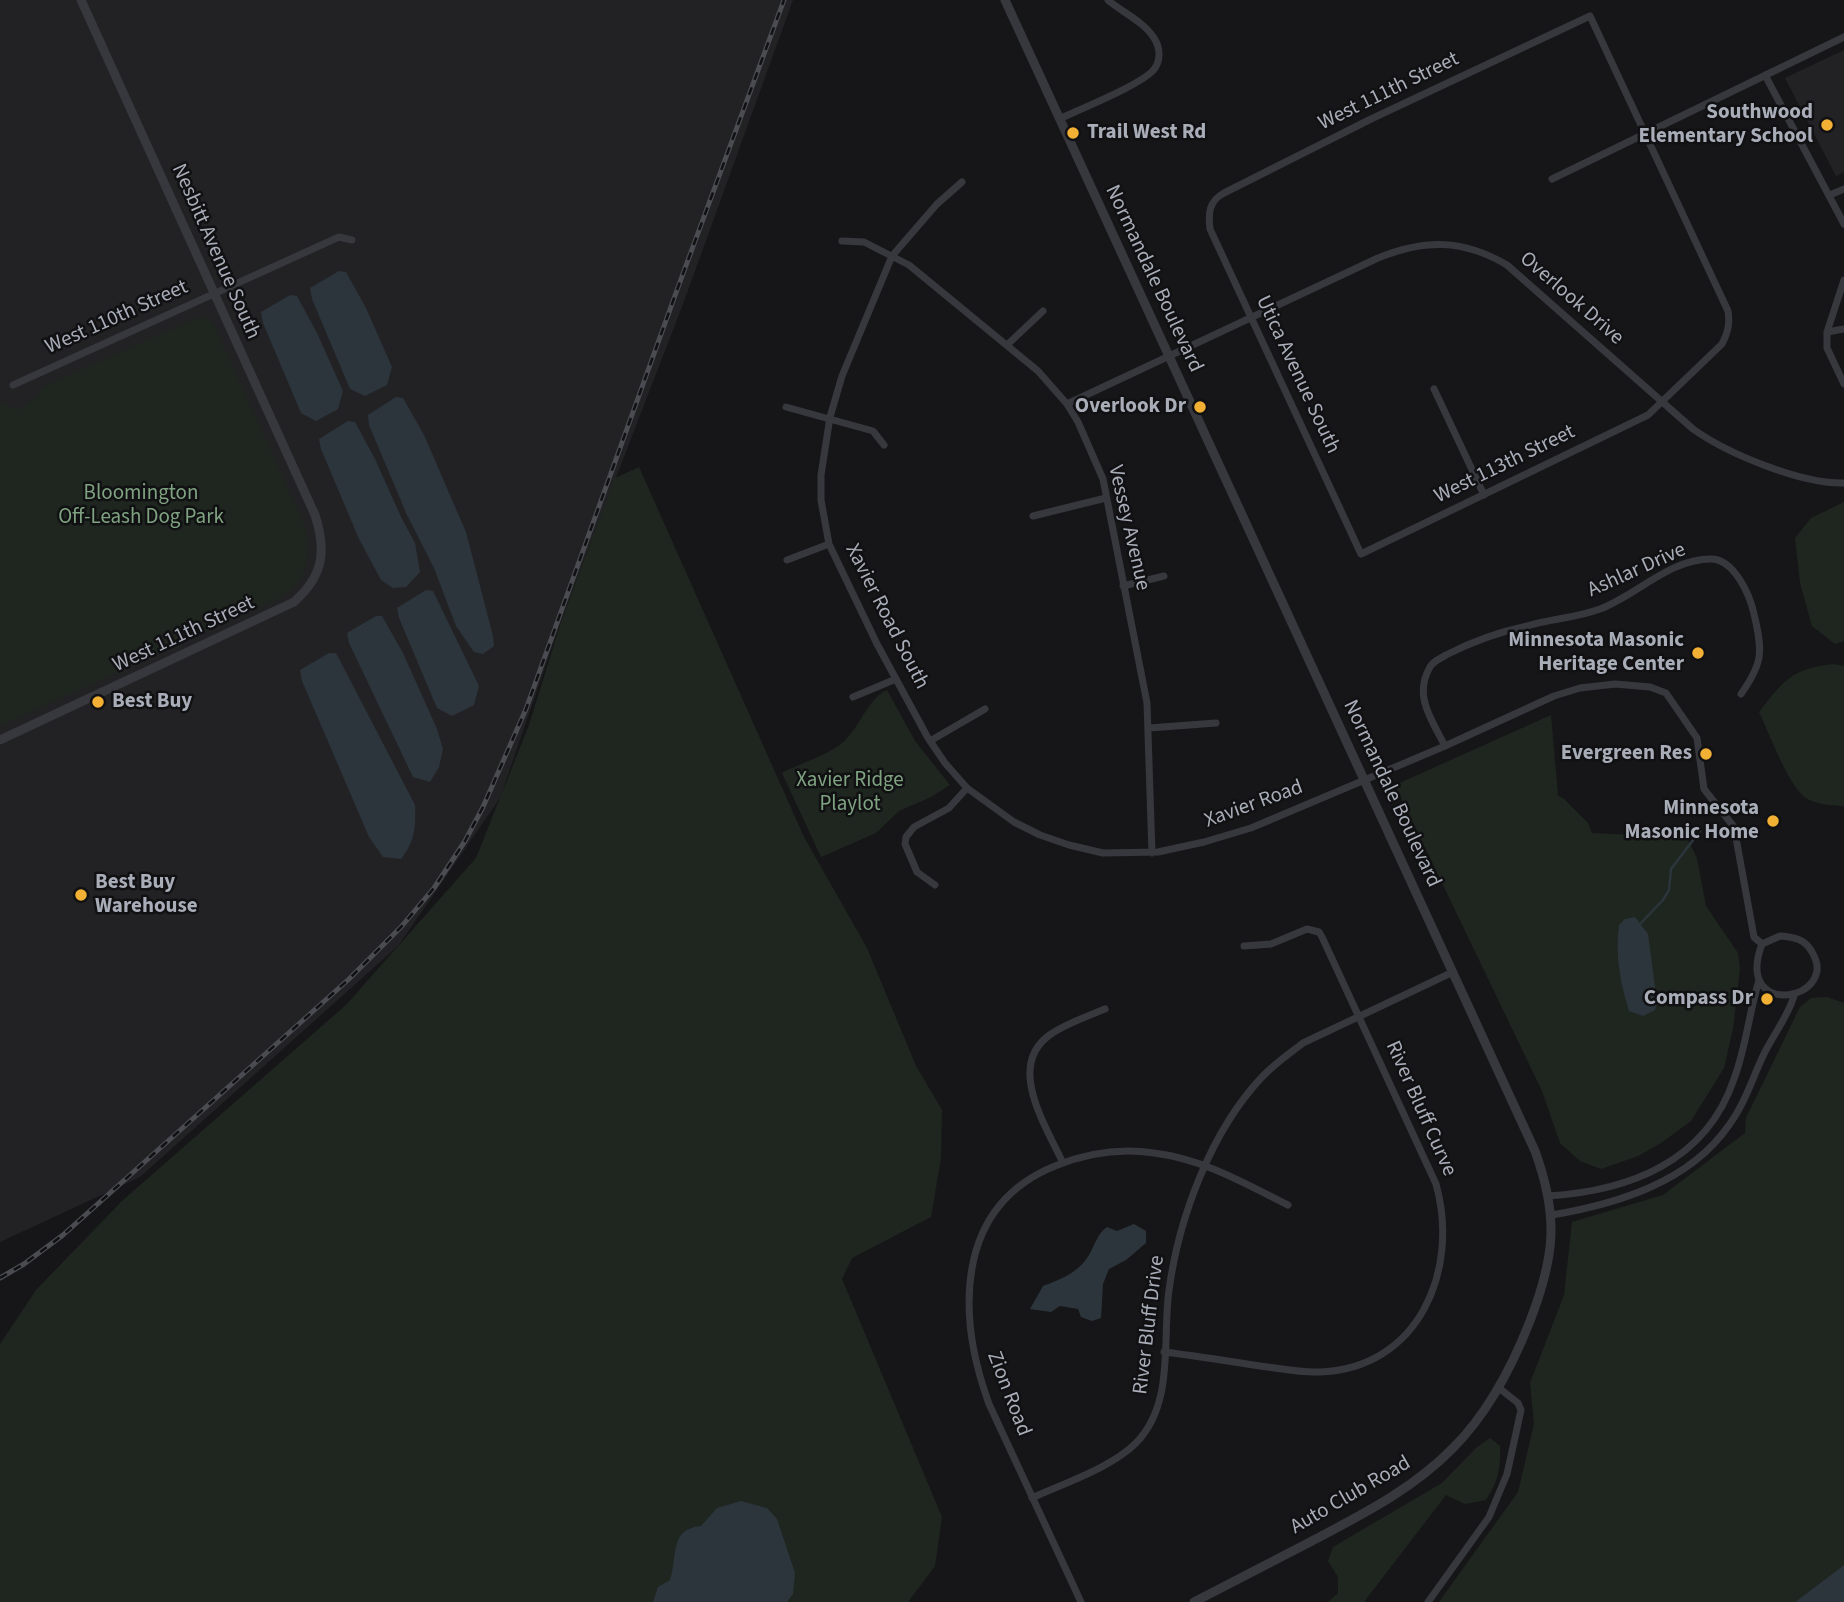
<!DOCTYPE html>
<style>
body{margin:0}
canvas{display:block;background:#161618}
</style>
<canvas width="1844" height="1602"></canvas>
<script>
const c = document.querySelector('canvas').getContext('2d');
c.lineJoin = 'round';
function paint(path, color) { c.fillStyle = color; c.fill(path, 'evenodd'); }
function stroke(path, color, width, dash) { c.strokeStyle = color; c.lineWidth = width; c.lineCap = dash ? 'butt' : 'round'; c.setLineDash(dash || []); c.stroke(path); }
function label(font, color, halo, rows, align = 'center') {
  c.font = font + ' "Source Sans 3",sans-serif'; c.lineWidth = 5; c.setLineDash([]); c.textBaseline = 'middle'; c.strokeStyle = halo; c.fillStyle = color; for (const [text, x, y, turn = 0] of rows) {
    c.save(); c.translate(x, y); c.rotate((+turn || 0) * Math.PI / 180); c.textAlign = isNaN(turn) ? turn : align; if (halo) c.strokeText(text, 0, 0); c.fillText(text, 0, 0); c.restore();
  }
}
const built = new Path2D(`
 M0 0H793L683 304 564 612 500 798 398 946 140 1177 0 1242Z
 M1844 50V172L1836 176 1785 78Z`);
const green = new Path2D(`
 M202 316 212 321 305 526C311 564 308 581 274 601L0 726V402L18 410 38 396 42 387Z
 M639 467 804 837 867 948 916 1066 942 1110 941 1158 931 1217 852 1258 842 1279 942 1517 935 1566 908 1602H0V1344L36 1290 122 1201 346 1005 476 858 529 725 562 619 615 478Z
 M1844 502V641L1835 644 1812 626 1800 583 1795 538 1811 518Z
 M1834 664 1844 666V806C1832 805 1816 805 1806 798 1788 786 1769 732 1759 712 1784 680 1793 668 1834 664Z
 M887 690 915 741 950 785 931 797 899 811 876 833 821 857 782 773C799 764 827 755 841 744 860 729 866 700 887 690Z
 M1551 715 1558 796 1563 798 1588 823 1592 833 1687 838 1697 858 1706 906 1738 953 1740 969 1733 1029 1724 1068 1691 1121 1661 1143 1638 1156 1601 1169 1580 1161 1560 1143 1542 1091 1395 785Z
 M1827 997 1844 1003V1565L1795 1602H1439L1518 1492 1534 1424 1530 1383 1564 1295 1572 1222 1663 1195 1745 1133 1746 1118 1800 1007 1811 998Z
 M1490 1438 1500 1446C1501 1467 1498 1482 1486 1500L1465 1504 1446 1495 1364 1602H1328L1338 1593V1577L1328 1561 1333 1547 1442 1483 1476 1448Z`);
const water = new Path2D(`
 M339 271 346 272 366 308 392 367 387 385 365 396 350 389 312 299 310 288Z
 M290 295 297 296 317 333 343 391 338 409 316 421 301 413 263 323 261 312Z
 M396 397 403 398 424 435 466 532 493 636 494 646 483 654 474 652 456 626 434 568 407 515 369 425 368 415Z
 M348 421 355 422 375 459 401 517 415 543 420 572 406 587 393 588 381 580 359 539 321 449 319 439Z
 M426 590 433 591 479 686 474 705 452 716 437 708 399 618 397 608Z
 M376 616H382L403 653 437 729 443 749 439 767 430 782 413 777 349 643 347 633Z
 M329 653H336L415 805C416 827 415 841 401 859L383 857 369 837 302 681 300 670Z
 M1635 917 1648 934 1657 1002 1655 1010 1643 1016 1629 1011C1620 982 1615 954 1619 925L1625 919Z
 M1134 1224 1146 1231V1243L1126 1260 1109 1269 1103 1284 1101 1318 1092 1321 1081 1317 1078 1309 1060 1306 1051 1312 1030 1309 1043 1286C1060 1280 1079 1272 1089 1255 1095 1245 1097 1234 1107 1227L1117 1231Z
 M741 1501 767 1508 777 1519 795 1573 793 1594 787 1602H653L658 1587 670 1580C678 1555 669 1529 701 1526L717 1508Z
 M1844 1565V1602H1795Z`);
const stream = new Path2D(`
 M1640 924 1663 900 1669 890 1671 869 1700 831`);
const minor = new Path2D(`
 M1590 16 1728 311C1730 324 1728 332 1722 344L1648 415 1361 554 1210 229C1208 213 1209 201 1224 193L1371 119Z
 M1765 75 1844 224
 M1059 119C1078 110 1146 83 1155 68 1161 59 1160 47 1154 38 1144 22 1122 12 1108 0
 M1552 179 1844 37
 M962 182 937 204 892 256 842 376 830 417 821 475V500L829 544 877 644 928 738 945 763 967 788 1014 822 1040 835 1069 845 1103 853 1158 852 1204 842 1251 828 1445 746 1554 696 1580 688 1615 684 1650 687 1666 693 1697 738 1704 789 1734 827 1754 937 1762 944
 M1830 195 1844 189
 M842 241 864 242 909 265 1038 371 1067 404 1078 422 1103 479 1147 703 1152 853
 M1844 280 1827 332V348L1844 384
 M1827 332 1844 329
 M1007 345 1043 311
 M13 385 339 237 352 240
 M1434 389 1484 495
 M1067 404 1378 258C1425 239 1463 239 1507 265L1693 429C1728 454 1801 484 1844 483
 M786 407 873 431 884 445
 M1033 516 1106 498
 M787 560 829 544
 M1123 586 1164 576
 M853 697 896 679
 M1149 728 1216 723
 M930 741 985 709
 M1445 746C1432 720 1413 696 1430 667 1433 661 1440 659 1446 655 1471 642 1499 632 1527 626 1550 619 1576 618 1600 609 1637 595 1669 559 1711 559 1734 559 1750 595 1754 614 1763 652 1763 663 1741 694
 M935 885 917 872 905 844 906 837 914 827 949 808 967 788
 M1780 936C1794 937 1805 939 1812 952 1841 1000 1733 1021 1762 944Z
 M1063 1163C1046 1126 1005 1065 1051 1034 1067 1023 1088 1016 1105 1009
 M1548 1196C1629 1191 1706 1162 1734 1079 1746 1047 1749 1013 1759 980
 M1552 1215C1617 1204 1690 1182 1729 1125 1744 1105 1752 1080 1762 1058 1772 1036 1787 1019 1794 996
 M1164 1352C1196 1356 1228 1361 1260 1366 1279 1368 1299 1373 1319 1372 1419 1369 1460 1270 1436 1184L1322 937 1319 932 1307 929 1271 944 1244 946
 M1032 1498C1064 1483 1111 1468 1136 1443 1175 1403 1162 1340 1169 1290 1179 1217 1211 1131 1262 1077 1274 1064 1289 1054 1303 1043L1453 972
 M1081 1602 989 1404C957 1316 954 1207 1055 1166 1087 1153 1120 1148 1154 1153 1203 1159 1244 1183 1288 1205
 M1428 1602 1489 1517 1507 1474 1521 1410 1518 1403 1499 1388`);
const tertiary = new Path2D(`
 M1005 0 1535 1151C1559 1217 1555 1256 1530 1321 1512 1367 1488 1413 1453 1448 1413 1489 1363 1514 1312 1541 1273 1561 1233 1582 1194 1602
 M0 740 294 602C323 576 327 552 315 515L81 0`);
const rail = new Path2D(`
 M0 1278 24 1264 63 1235 349 979 401 927 434 888 465 841 483 807 526 709 677 290 784 0`);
const markers = [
 [1827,125,7,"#f2b134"],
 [1073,133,7,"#f2b134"],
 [1200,407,7,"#f2b134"],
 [1698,653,7,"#f2b134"],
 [98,702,7,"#f2b134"],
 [1706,754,7,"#f2b134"],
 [1773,821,7,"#f2b134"],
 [81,895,7,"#f2b134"],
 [1767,999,7,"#f2b134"]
];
const streetNames = [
 ["West 111th Street",1389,92,-26],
 ["Nesbitt Avenue South",215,252,66],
 ["Normandale Boulevard",1153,279,65],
 ["Overlook Drive",1571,299,41],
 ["West 110th Street",117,318,-24],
 ["Utica Avenue South",1297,375,65],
 ["West 113th Street",1505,465,-26],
 ["Vessey Avenue",1128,528,77],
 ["Ashlar Drive",1637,571,-24],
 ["Xavier Road South",886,617,63],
 ["West 111th Street",184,635,-25],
 ["Normandale Boulevard",1391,794,65],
 ["Xavier Road",1254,805,-20],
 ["River Bluff Curve",1420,1109,66],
 ["River Bluff Drive",1150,1325,-83],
 ["Zion Road",1008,1394,69],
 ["Auto Club Road",1351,1496,-30]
];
const poiNames = [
 ["Southwood",1813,113],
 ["Elementary School",1813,137],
 ["Trail West Rd",1087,133,"left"],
 ["Overlook Dr",1186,407],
 ["Minnesota Masonic",1684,641],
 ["Heritage Center",1684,665],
 ["Best Buy",112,702,"left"],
 ["Evergreen Res",1692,754],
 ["Minnesota",1759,809],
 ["Masonic Home",1759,833],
 ["Best Buy",95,883,"left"],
 ["Warehouse",95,907,"left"],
 ["Compass Dr",1753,999]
];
const parkNames = [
 ["Bloomington",141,494],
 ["Off-Leash Dog Park",141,518],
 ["Xavier Ridge",850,781],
 ["Playlot",850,805]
];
paint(built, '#222225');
paint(green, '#1e261f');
paint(water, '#2c353c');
stroke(stream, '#2c353c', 2.5);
stroke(minor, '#37383d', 7);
stroke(tertiary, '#37383d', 9);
stroke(rail, '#4a4c52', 5);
stroke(rail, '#111113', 2.5, [8]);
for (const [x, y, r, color] of markers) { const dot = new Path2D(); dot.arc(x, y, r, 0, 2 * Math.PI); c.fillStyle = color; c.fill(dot); stroke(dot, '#111113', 2.5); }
label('21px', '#a8adb8', '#111113', streetNames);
label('bold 21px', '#a8adb8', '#111113', poiNames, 'right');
label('21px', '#7fa381', '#111113', parkNames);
</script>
